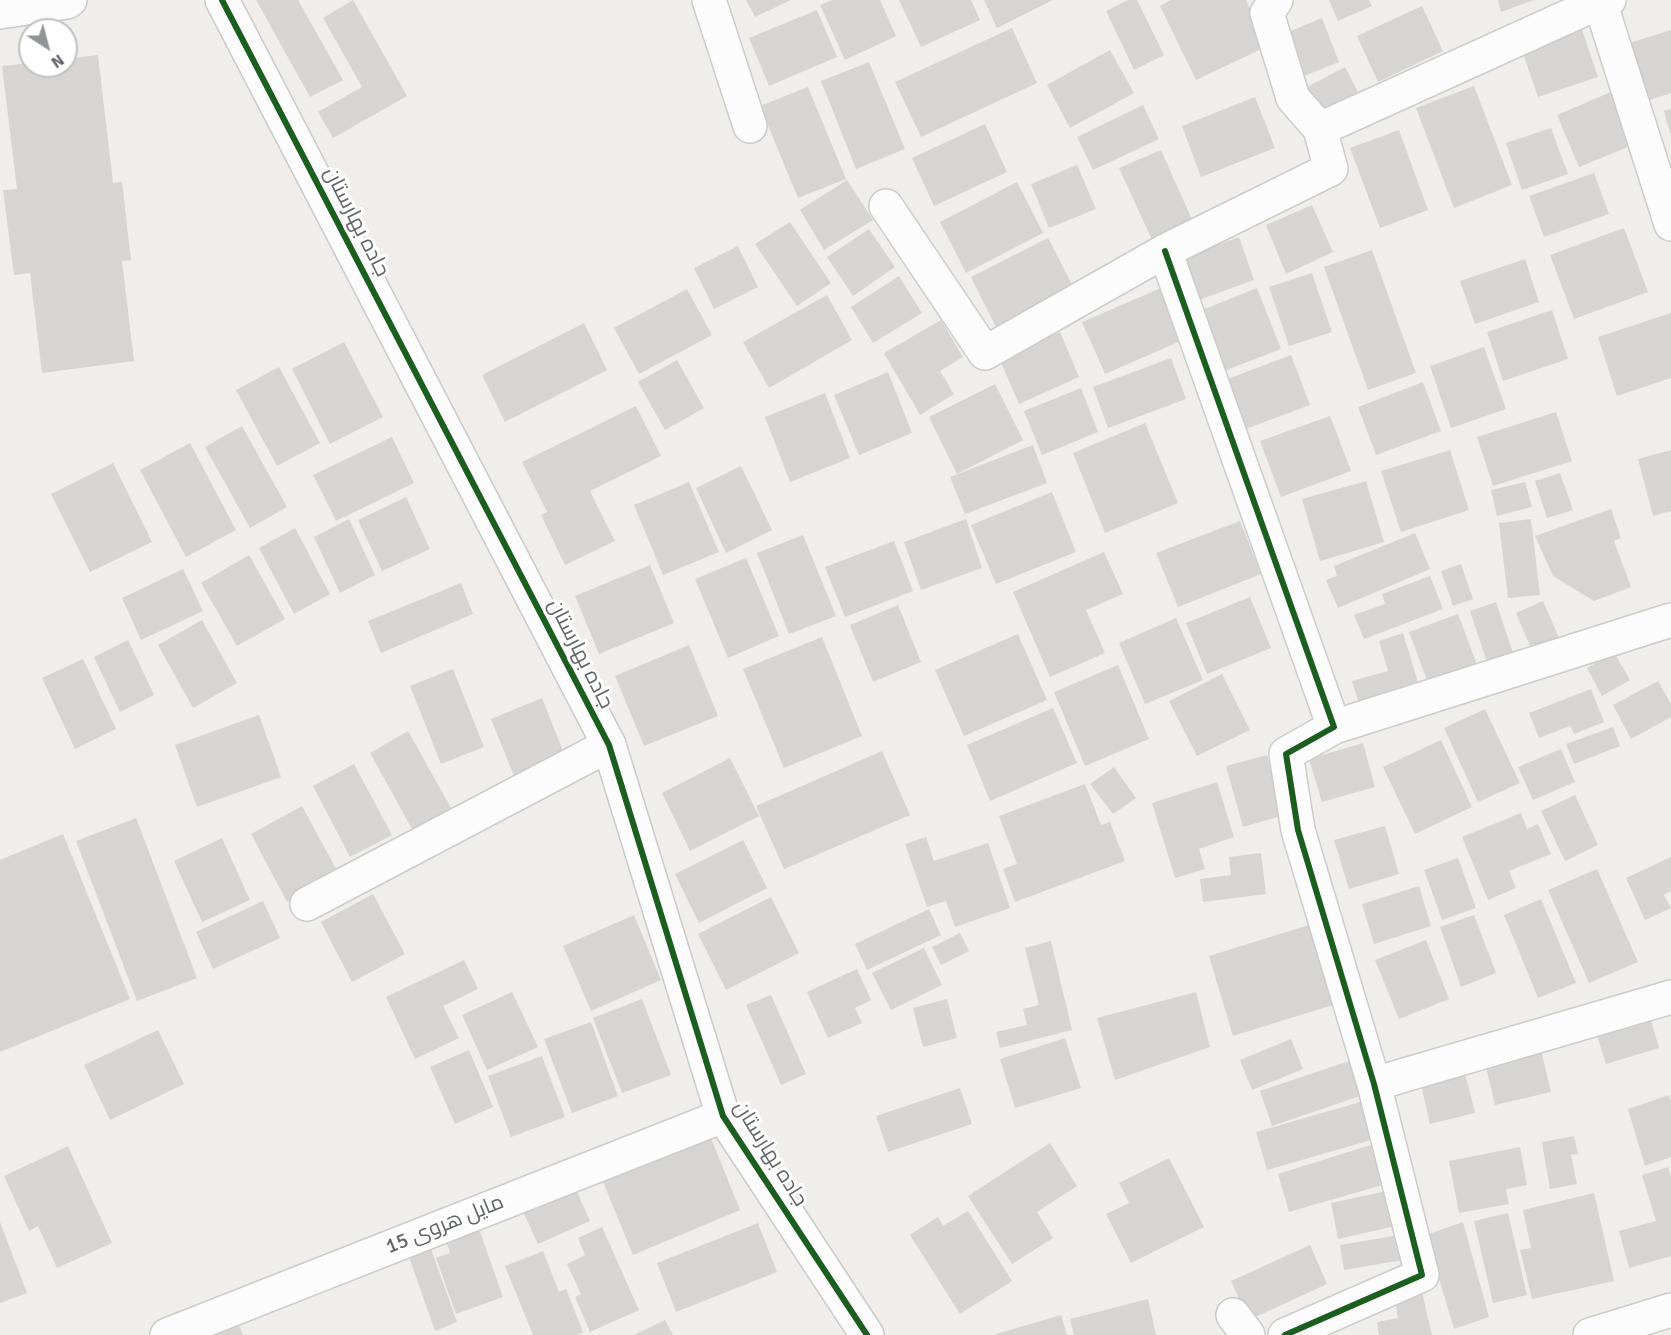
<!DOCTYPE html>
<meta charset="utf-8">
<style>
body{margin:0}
#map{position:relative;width:1671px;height:1335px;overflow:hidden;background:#efeeea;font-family:Signika,sans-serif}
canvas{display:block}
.north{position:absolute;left:18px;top:18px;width:60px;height:60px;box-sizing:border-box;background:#fff;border:2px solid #bfc1c3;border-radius:50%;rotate:144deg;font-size:16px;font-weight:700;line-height:24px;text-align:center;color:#5f6368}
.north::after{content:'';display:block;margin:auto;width:21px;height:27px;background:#919496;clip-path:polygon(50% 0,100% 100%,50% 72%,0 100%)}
</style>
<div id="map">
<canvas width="1671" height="1335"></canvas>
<div class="north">N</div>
</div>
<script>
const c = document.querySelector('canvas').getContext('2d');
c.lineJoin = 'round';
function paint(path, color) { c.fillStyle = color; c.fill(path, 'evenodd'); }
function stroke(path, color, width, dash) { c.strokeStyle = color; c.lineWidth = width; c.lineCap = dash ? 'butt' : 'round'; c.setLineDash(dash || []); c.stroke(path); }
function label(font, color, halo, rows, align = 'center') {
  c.font = font + ' Signika,Cairo,sans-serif'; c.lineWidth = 6; c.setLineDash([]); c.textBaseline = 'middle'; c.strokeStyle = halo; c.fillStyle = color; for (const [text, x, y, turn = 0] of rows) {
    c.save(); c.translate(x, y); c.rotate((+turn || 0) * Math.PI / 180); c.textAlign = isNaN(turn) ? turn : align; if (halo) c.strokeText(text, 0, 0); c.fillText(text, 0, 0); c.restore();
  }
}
const building = new Path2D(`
 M256 0H298L343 80 310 97Z
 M353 0 407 96 333 138 318 112 362 87 323 18Z
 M746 0H791L755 17Z
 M832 0H880L896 36 845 60 820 5Z
 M899 0H971L980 20 921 47Z
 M984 0H1053L997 28Z
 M1128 0H1137L1164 55 1134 70 1106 11Z
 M1171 0H1246L1268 46 1196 80 1160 6Z
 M1329 0H1369L1372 6 1338 21Z
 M1498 0H1534L1501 12Z
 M1422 6 1443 51 1378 82 1357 36Z
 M817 10 837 57 769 86 749 38Z
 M1322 18 1339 62 1299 78 1281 35Z
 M1580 24 1598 77 1538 97 1520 45Z
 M1012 28 1037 83 921 137 895 82Z
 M1671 30V93L1644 102 1626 44Z
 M1110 50 1134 93 1070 128 1047 85Z
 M98 55 113 183 122 182 131 260 122 261 134 361 42 373 30 273 14 275 3 190 17 189 2 66 30 63V66H66V59Z
 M869 62 905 149 856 169 821 81Z
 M1345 67 1358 92 1320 112 1307 87Z
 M1474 86 1512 185 1454 208 1416 108Z
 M808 87 846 179 798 198 760 106Z
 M1618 89 1640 142 1579 167 1557 115Z
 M1255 97 1275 148 1201 177 1182 126Z
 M1143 105 1159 139 1093 170 1077 137Z
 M1671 109V133H1670L1664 111Z
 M985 124 1007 172 934 206 912 158Z
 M1551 128 1568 174 1522 190 1506 143Z
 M1399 130 1428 210 1380 228 1350 148Z
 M1161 150 1194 224 1153 242 1119 168Z
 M1077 165 1096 209 1049 228 1031 184Z
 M1594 173 1609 214 1544 237 1529 196Z
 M847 180 873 220 824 250 800 210Z
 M1017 182 1043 233 966 273 940 222Z
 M1312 205 1333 252 1286 274 1266 225Z
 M790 222 831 283 797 306 755 244Z
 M1624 228 1648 292 1574 319 1550 255Z
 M869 229 895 267 853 296 827 257Z
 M1239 237 1254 280 1196 301 1181 258Z
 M1048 238 1074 288 996 327 971 277Z
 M738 246 758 287 714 309 694 268Z
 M1372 250 1416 373 1368 390 1324 267Z
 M1525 259 1539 302 1475 324 1460 281Z
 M1312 273 1332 332 1289 346 1269 287Z
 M899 276 922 313 873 343 851 307Z
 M1161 288 1183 340 1105 374 1082 322Z
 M1257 288 1281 349 1219 373 1195 313Z
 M687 289 712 335 639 374 614 328Z
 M827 295 852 340 769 388 743 342Z
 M1552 310 1568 359 1503 381 1487 332Z
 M1671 313V378L1617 396 1598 337Z
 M941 320 963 357 940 371 954 394 920 415 884 353Z
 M584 323 607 370 505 422 482 375Z
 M1060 332 1079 377 1019 404 999 358Z
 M344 342 383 417 330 444 292 369Z
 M1484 347 1506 409 1451 428 1430 366Z
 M1291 355 1310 405 1243 430 1225 380Z
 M1171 358 1186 399 1108 428 1093 387Z
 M677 360 704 408 665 430 638 382Z
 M279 367 320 443 277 466 236 390Z
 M888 372 912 433 859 455 834 395Z
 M1423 382 1441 431 1376 455 1358 407Z
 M995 384 1023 440 957 474 929 417Z
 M1081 388 1098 432 1042 455 1024 411Z
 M825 393 850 458 790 482 765 417Z
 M636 406 661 456 590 491 615 541 565 565 541 515 547 512 522 462Z
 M1556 412 1572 461 1493 486 1477 437Z
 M1330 416 1351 471 1281 497 1260 441Z
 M1145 423 1178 503 1105 533 1073 453Z
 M242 426 287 507 250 528 205 447Z
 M392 437 414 483 336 521 313 475Z
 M190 443 236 530 186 557 140 470Z
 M1033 445 1047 483 965 514 950 477Z
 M1450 450 1469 510 1401 532 1381 471Z
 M1671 450V511L1653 516 1638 459Z
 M113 463 152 542 90 572 51 494Z
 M741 466 772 530 726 553 696 488Z
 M1560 473 1573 510 1547 518 1535 481Z
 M1366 481 1384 542 1320 561 1302 499Z
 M689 482 719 552 663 575 634 505Z
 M1525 482 1532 507 1497 516 1491 490Z
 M1052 492 1076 552 996 584 971 525Z
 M406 497 430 549 382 571 358 520Z
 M1611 509 1621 538 1614 541 1631 587 1594 601 1553 576 1535 536Z
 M349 519 375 575 340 593 314 537Z
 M966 519 982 568 921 590 904 542Z
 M1531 519 1540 595 1508 598 1499 523Z
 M1240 521 1261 574 1178 607 1156 553Z
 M295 528 330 594 294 614 259 548Z
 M1415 533 1430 569 1338 608 1326 580 1337 576 1334 566Z
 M803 535 836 616 789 634 757 553Z
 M894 541 913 591 845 617 825 567Z
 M1104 552 1123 594 1086 610 1105 653 1050 677 1013 592Z
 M249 555 285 619 237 646 201 583Z
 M746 558 779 636 728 658 695 579Z
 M1461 564 1473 599 1453 606 1441 571Z
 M650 565 674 623 599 654 575 596Z
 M183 569 203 611 141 640 122 598Z
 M1430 576 1443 609 1364 639 1354 615 1385 604 1382 594Z
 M461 583 473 614 381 653 368 621Z
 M1250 597 1271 648 1207 674 1186 623Z
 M1543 601 1563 647 1535 658 1516 613Z
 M1496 602 1516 662 1490 671 1470 611Z
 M898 605 921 662 873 682 850 625Z
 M1458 614 1479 670 1430 688 1409 632Z
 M1176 618 1203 680 1145 704 1119 643Z
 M202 620 237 683 193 708 158 645Z
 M1403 633 1420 689 1360 706 1352 681 1388 671 1379 641Z
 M1018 634 1047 700 964 736 935 670Z
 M822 637 862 736 784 768 743 669Z
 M128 640 154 695 120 712 94 657Z
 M689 645 718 716 644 746 615 676Z
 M1614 652 1630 680 1602 696 1587 668Z
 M83 659 116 729 75 749 42 678Z
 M1118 665 1149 739 1085 766 1054 692Z
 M453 669 484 747 441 764 410 686Z
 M1222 674 1250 730 1197 756 1169 701Z
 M1658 681 1671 704V717L1631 739 1613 705Z
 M1591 689 1604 722 1574 734 1570 726 1539 738 1529 713Z
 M542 698 565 756 514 776 491 719Z
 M1053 708 1077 763 990 801 967 745Z
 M1485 709 1520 783 1478 802 1444 728Z
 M259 715 281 777 197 807 175 745Z
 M1613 727 1620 746 1574 764 1566 744Z
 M408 731 451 808 412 829 370 753Z
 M1441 740 1472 807 1415 834 1383 767Z
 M1363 743 1375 787 1322 802 1309 759Z
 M1561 749 1575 782 1533 800 1518 767Z
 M882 751 910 815 784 869 756 806Z
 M1267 755 1284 815 1243 827 1226 766Z
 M730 758 759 816 690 851 662 793Z
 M354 764 392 835 350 857 313 786Z
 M1114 767 1136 798 1113 814 1090 784Z
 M1217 782 1234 837 1199 849 1205 869 1175 878 1152 803Z
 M1085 784 1101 825 1110 822 1125 861 1015 902 1003 869 1017 864 999 816Z
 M1575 795 1598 845 1565 861 1541 811Z
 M302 806 339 874 287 902 251 834Z
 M1521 813 1527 829 1538 824 1551 854 1509 871 1516 888 1488 900 1462 837Z
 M136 818 197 978 137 1001 76 841Z
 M1385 826 1399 874 1349 889 1334 840Z
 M63 834 130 999 0 1052V860Z
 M926 837 934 861 988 843 1010 908 955 927 946 901 927 907 905 844Z
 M222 838 250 900 202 922 174 861Z
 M743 840 767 888 699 923 675 874Z
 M1261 853 1266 894 1203 902 1200 879 1231 875 1229 857Z
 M1671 857V891L1664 895 1671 908 1645 920 1626 878Z
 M1458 858 1476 908 1442 920 1424 870Z
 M1597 869 1638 962 1589 983 1548 890Z
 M1419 886 1431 926 1374 944 1362 904Z
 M373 894 405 954 352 982 321 922Z
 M771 897 799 953 726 990 698 934Z
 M1541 899 1576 983 1538 998 1504 915Z
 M263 901 280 938 213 969 196 932Z
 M929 909 941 935 867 970 855 944Z
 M634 915 661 980 591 1011 563 946Z
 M1474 915 1496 973 1461 987 1440 927Z
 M1312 924 1336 1004 1233 1036 1209 956Z
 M960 933 969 951 941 965 932 947Z
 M1426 940 1449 999 1399 1019 1375 960Z
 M1051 941 1072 1030 1000 1048 996 1032 1027 1025 1023 1009 1039 1005 1025 948Z
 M924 948 942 985 891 1010 872 973Z
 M464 960 478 989 443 1006 459 1038 415 1059 386 997Z
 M857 969 871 1000 855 1008 862 1023 828 1038 807 992Z
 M512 992 538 1047 487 1070 462 1015Z
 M1196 992 1210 1047 1115 1080 1097 1018Z
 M771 995 806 1074 781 1085 746 1005Z
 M642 999 671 1075 622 1093 593 1018Z
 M947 999 957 1038 923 1047 913 1008Z
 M1649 1013 1659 1048 1606 1064 1595 1029Z
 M591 1022 618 1096 572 1113 544 1039Z
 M158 1030 184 1084 110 1120 84 1065Z
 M1065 1038 1081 1088 1015 1108 1000 1059Z
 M1291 1039 1303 1069 1252 1090 1240 1060Z
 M469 1050 493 1107 455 1124 430 1067Z
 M1541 1050 1551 1092 1495 1105 1485 1063Z
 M542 1056 565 1117 511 1137 488 1076Z
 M1358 1058 1369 1093 1272 1126 1260 1091Z
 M1464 1069 1475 1113 1430 1124 1420 1080Z
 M960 1088 972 1124 888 1152 876 1116Z
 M1669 1095 1671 1102V1157L1645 1166 1628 1109Z
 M1367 1100 1378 1138 1267 1170 1256 1132Z
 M709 1133 740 1210 633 1255 601 1177Z
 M1574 1136 1578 1154 1571 1155 1577 1184 1550 1189 1542 1142Z
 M1050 1143 1077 1186 1037 1212 1053 1238 1012 1264 968 1196Z
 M1374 1144 1386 1184 1289 1212 1278 1174Z
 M68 1146 112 1243 57 1268 38 1226 29 1231 4 1176Z
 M1520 1147 1527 1185 1506 1189 1509 1204 1459 1213 1449 1161Z
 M1169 1158 1204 1227 1131 1263 1106 1214 1129 1203 1119 1183Z
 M1668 1167 1671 1177V1256L1629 1268 1619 1231 1656 1221 1642 1175Z
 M574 1185 590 1221 538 1244 521 1207Z
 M1396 1189 1404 1224 1338 1239 1331 1203Z
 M1594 1193 1614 1281 1532 1299 1520 1250 1531 1248 1523 1210Z
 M968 1211 1012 1281 960 1314 910 1235 938 1217 943 1226Z
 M1508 1213 1527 1295 1493 1303 1474 1221Z
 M0 1222 27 1293 0 1303Z
 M1463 1222 1489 1317 1454 1329 1426 1235Z
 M758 1223 777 1272 676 1312 657 1263Z
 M602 1227 639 1310 590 1332 575 1297 581 1294 567 1264 585 1255 578 1238Z
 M479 1229 503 1297 456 1314 436 1258 450 1253 446 1241Z
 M1405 1234 1409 1259 1344 1270 1340 1245Z
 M1310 1245 1327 1284 1249 1320 1231 1281Z
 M431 1249 457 1322 435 1331 409 1257Z
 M543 1251 559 1292 566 1289 583 1332 577 1335H533L505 1266Z
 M1422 1292 1432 1335H1379L1377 1322 1398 1318 1394 1296Z
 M1148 1299 1156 1335H1074L1070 1319Z
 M1061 1315 1067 1335H996V1334Z
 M665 1320 673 1335H634Z
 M238 1323 243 1335H208Z`);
const street = new Path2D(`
 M709 0 750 126
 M1276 0 1267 13 1293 98 1320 129
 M1600 2 1671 224
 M886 206 985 353 1165 251 1331 169 1320 129 1600 2 1609 0
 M1165 251 1334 727 1286 754 1298 830 1374 1084 1422 1275 1285 1335
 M1334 727 1671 620
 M307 904 609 745
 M1374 1084 1671 997
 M167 1335 723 1116
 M1590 1335 1671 1310`);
const secondary = new Path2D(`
 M222 0 609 745 723 1116 867 1335
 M0 12 67 2 70 0
 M1233 1315 1248 1335`);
const cycleway = new Path2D(`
 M222 0 609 745 723 1116 867 1335
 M1165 251 1334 727 1286 754 1298 830 1374 1084 1422 1275 1285 1335`);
const streetNames = [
 ["جاده بهارستان",356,222,63],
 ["جاده بهارستان",580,654,63],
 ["جاده بهارستان",770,1154,58],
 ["مایل هروی 15",445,1225,-22]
];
paint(building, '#d6d5d3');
stroke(street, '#cbcccc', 36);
stroke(secondary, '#cacacb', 36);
stroke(street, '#fdfcfc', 33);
stroke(secondary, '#fdfcfc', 33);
stroke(cycleway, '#1b5e20', 6);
label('21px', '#5f6368', '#fff', streetNames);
</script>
